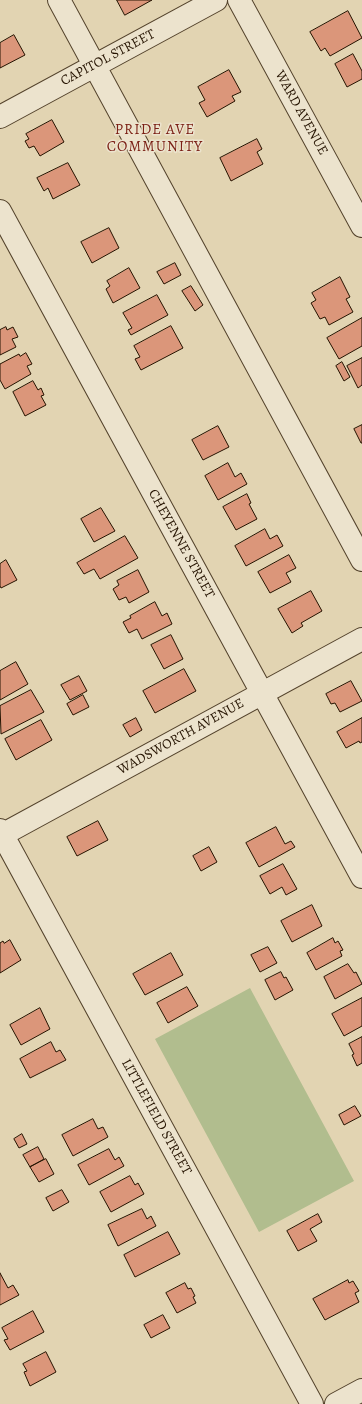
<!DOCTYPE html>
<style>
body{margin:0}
canvas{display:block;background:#e2d4b2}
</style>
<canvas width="362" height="1404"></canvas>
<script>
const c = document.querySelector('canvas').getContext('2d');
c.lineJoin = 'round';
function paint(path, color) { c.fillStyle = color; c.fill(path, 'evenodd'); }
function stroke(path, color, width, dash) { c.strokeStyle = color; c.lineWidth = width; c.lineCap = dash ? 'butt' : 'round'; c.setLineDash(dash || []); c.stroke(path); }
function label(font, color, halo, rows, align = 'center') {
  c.font = font + ' Alegreya,serif'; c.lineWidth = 3; c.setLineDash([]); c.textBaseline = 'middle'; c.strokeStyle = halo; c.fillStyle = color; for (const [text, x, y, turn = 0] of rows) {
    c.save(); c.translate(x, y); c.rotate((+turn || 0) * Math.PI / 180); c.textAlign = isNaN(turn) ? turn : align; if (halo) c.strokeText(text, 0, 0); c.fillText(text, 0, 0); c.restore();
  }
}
const green = new Path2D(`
 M250 988 354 1181 259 1232 155 1039Z`);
const building = new Path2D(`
 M117 0H152L125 15Z
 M348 11 362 38 330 56 325 48 321 51 310 32Z
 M14 35 25 55 0 68V43Z
 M353 54 362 71V79L347 87 335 64Z
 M229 70 241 92 232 96 235 101 207 117 199 103 205 100 198 87Z
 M52 120 64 142 40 156 34 146 29 148 25 141 29 139 26 134Z
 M257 139 262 149 257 152 263 164 231 181 220 158Z
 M68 163 80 185 53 199 48 188 44 191 37 178Z
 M109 228 119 248 92 263 81 242Z
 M175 263 181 275 164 284 157 272Z
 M129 268 140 288 113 303 106 289 110 286 107 281Z
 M340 277 350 297 346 299 353 312 329 325 325 317 320 319 311 303 316 300 312 293Z
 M191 286 203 305 195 311 182 291Z
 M157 295 168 315 131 335 128 330 132 328 123 313Z
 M362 318V346L339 359 327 338Z
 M171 326 183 348 141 370 135 359 140 357 134 346Z
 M6 327 7 330 13 327 18 337 12 339 16 347 0 355V330Z
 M26 353 32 364 27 366 31 374 5 389 0 380V364L19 354 20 356Z
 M362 358V385L358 388 347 366Z
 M342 362 350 377 344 381 336 366Z
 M33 381 38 390 41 388 44 395 41 396 46 405 25 416 13 392Z
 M362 425V443H361L354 429Z
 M218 426 229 447 203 460 192 440Z
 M228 463 235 477 241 473 247 484 218 500 205 476Z
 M247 494 251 503 249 504 257 519 236 530 223 507Z
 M101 508 115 531 94 542 81 519Z
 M265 529 270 539 277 535 283 546 246 566 235 546Z
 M125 536 138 558 100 579 94 569 84 574 77 563Z
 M289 555 296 568 286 573 291 582 270 593 258 572Z
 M6 560 17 580 1 588 0 586V564Z
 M138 570 149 592 129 603 126 597 119 600 113 589 119 585 117 581Z
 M311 591 322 611 301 623 303 626 292 633 278 609Z
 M155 602 162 616 167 613 172 624 142 639 137 629 129 633 123 622 131 618 130 616Z
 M171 635 183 659 164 669 151 645Z
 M16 662 28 684 0 700V671Z
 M184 669 196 691 155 713 143 691Z
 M79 676 87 691 70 700 61 685Z
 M351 681 362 701 340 712 335 703 331 704 326 694Z
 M31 690 44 712 1 734 0 706Z
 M83 695 89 707 73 715 67 704Z
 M136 718 142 730 130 737 123 725Z
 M362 718V742L360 743 359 741 346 748 337 732Z
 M41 720 52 740 16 760 5 739Z
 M98 821 108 840 77 856 67 837Z
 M276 827 285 844 291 841 295 847 259 867 246 843Z
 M209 847 217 862 201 871 193 856Z
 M283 864 297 889 286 895 282 887 270 894 260 876Z
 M312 905 322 926 292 942 281 921Z
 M333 938 335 943 338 941 343 950 340 951 342 956 316 970 307 953Z
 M10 940 21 960 0 973V943L3 941 4 943Z
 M268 947 277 963 260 972 251 955Z
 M171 953 183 975 145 995 133 974Z
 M348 964 354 973 356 972 362 984 335 999 324 977Z
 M281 972 284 978 286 977 293 990 275 1000 265 980Z
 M187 987 198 1006 168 1023 157 1003Z
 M362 998V1026L344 1036 332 1014Z
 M40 1008 50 1029 21 1045 10 1025Z
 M362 1037V1063L357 1066 352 1055 354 1054 349 1044Z
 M51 1042 56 1052 60 1050 66 1060 30 1078 20 1059Z
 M355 1106 361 1116 344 1125 339 1115Z
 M93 1119 98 1129 103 1127 108 1137 73 1156 62 1135Z
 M22 1134 27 1144 19 1148 14 1139Z
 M38 1147 44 1159 30 1167 23 1155Z
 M109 1149 115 1160 119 1157 124 1166 89 1185 78 1165Z
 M46 1159 54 1174 39 1182 30 1167Z
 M130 1176 135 1185 138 1183 144 1194 111 1212 100 1192Z
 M62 1190 69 1202 53 1211 46 1198Z
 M142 1209 147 1219 151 1216 156 1226 118 1246 108 1225Z
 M318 1214 322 1222 310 1229 317 1241 298 1251 287 1231Z
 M168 1232 180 1254 135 1277 124 1255Z
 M0 1273 8 1288 13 1285 19 1295 0 1305Z
 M348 1280 349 1283 353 1281 359 1291 355 1293 359 1302 325 1320 313 1299Z
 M185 1283 188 1289 191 1288 195 1296 193 1297 196 1303 177 1313 166 1293Z
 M33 1311 44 1332 10 1350 4 1340 8 1339 2 1328Z
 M163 1315 170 1328 151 1338 144 1325Z
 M46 1352 56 1372 30 1386 24 1372 27 1371 23 1364Z`);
const minor = new Path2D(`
 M59 0 362 560
 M239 0 362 226
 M0 117 216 0
 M0 211 362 877
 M0 830 312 1404
 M0 836 362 639
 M336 1404 362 1390`);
const streetNames = [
 ["CAPITOL STREET",108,58,-28],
 ["WARD AVENUE",301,113,61],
 ["CHEYENNE STREET",181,544,61],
 ["WADSWORTH AVENUE",181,737,-29],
 ["LITTLEFIELD STREET",156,1117,61]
];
const neighbourhoodNames = [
 ["PRIDE AVE",155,130],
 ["COMMUNITY",155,147]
];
paint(green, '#b1bd8e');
paint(building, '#db967a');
stroke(building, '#251300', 1);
stroke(minor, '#54432c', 24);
stroke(minor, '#ece3cd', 22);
label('14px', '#251300', '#ece3cd', streetNames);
c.letterSpacing = '1px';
label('15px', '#7a1f14', '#ece3cd', neighbourhoodNames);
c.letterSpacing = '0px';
</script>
